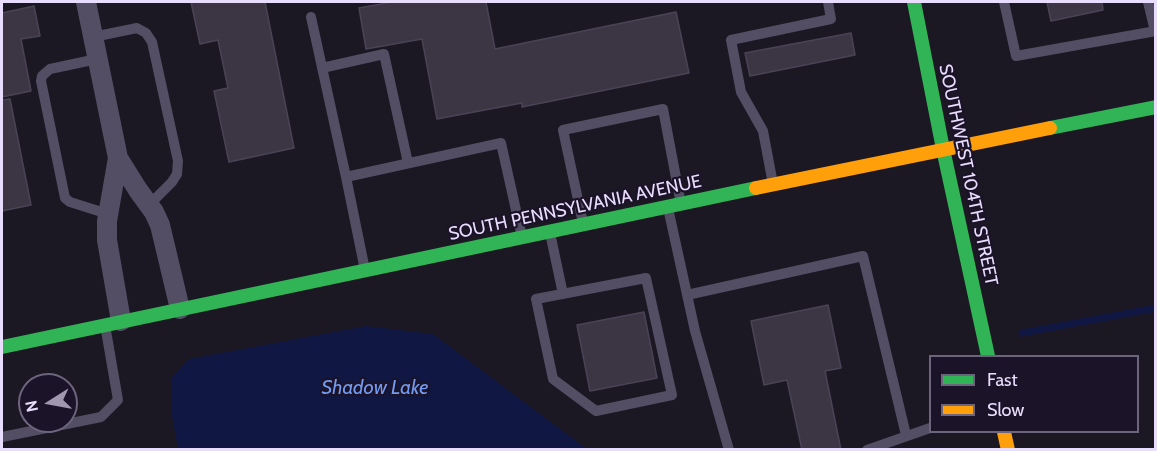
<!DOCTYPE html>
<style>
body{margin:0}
#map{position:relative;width:1157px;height:451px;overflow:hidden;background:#1c1823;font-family:Cabin,sans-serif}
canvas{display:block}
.frame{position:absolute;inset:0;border:3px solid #e8ddfc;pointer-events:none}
.legend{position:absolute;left:929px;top:355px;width:210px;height:78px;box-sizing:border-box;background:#1b1328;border:2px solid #6d647d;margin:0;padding:8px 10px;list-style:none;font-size:18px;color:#e8ddfc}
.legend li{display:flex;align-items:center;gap:12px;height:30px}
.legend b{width:30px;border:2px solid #6d647d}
.north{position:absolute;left:18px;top:373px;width:60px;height:60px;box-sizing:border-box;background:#1b1328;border:2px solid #6d647d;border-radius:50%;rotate:259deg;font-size:16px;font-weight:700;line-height:24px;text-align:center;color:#e8ddfc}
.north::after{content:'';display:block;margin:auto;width:21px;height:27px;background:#a198b0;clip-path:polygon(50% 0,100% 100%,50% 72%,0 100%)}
</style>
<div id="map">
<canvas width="1157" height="451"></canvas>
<div class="frame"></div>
<ul class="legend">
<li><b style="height:8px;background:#30b455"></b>Fast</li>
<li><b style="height:8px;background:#ff9f0a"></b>Slow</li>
</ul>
<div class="north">N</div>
</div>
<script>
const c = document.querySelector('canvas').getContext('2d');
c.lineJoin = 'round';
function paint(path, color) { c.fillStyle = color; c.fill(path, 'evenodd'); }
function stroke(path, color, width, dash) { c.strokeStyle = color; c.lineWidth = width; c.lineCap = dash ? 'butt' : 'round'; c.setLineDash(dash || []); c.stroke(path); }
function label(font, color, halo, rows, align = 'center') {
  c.font = font + ' Cabin,sans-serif'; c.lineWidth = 4.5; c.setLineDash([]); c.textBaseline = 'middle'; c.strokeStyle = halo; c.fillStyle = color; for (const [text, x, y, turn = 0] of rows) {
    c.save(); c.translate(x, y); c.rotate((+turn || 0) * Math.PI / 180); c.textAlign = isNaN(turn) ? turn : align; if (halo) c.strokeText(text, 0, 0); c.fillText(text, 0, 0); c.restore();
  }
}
const water = new Path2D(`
 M366 326 433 334 587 449H178L172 416V377L189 359Z`);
const stream = new Path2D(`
 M1022 333 1156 308`);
const building = new Path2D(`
 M191 2H265L294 148 229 162 214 91 228 88 218 40 200 44Z
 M392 2H486L495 49 676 12 689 73 522 107V103L437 119 422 39 366 49 359 8Z
 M1047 2H1102L1103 10 1051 21Z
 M34 6 40 36 21 39 31 91 2 97V13Z
 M851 33 855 55 750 76 745 53Z
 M10 99 31 205 2 211V100Z
 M828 305 841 368 825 371 841 450H802L787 380 764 385 751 321Z
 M644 312 657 378 590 391 577 325Z`);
const lane = new Path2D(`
 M1004 2 1016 56 1156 31
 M1148 2 1155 31
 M311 17 346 177
 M93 37 137 28 146 33 152 42 178 161 177 174 172 182 149 205
 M97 59 50 69 42 76 41 81 65 198 70 202 108 214
 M322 68 384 54 408 163
 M773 184 763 131 741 92 731 40 831 19 828 2
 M668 208 695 331 729 450
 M583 223 563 130 663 109 681 204
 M550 233 563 294
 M365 270 346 177 501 143 522 237
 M646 278 672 395 596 411 553 379 536 299Z
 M687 295 863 256 906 435
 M2 437 101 417 118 400 105 325
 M867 450 930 428`);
const street = new Path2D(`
 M86 2 118 158 138 190 154 212 160 225 180 309
 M118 158 107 221V240L121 321`);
const fast = new Path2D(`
 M914 2 943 149 988 356
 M1050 128 1156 107
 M2 347 756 188`);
const slow = new Path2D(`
 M756 188 1050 128
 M1004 432 1008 450`);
const streetNames = [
 ["SOUTHWEST 104TH STREET",968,175,78],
 ["SOUTH PENNSYLVANIA AVENUE",575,208,-12]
];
const waterNames = [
 ["Shadow Lake",375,388]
];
paint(water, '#101742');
stroke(stream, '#101742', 7);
paint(building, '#3c3644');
stroke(building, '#4a4356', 1.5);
stroke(lane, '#534e64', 10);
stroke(street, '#534e64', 20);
stroke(fast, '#30b455', 14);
stroke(slow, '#ff9f0a', 14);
label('18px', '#e8ddfc', '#1b1328', streetNames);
label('italic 20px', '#739bf4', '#1b1328', waterNames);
</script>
